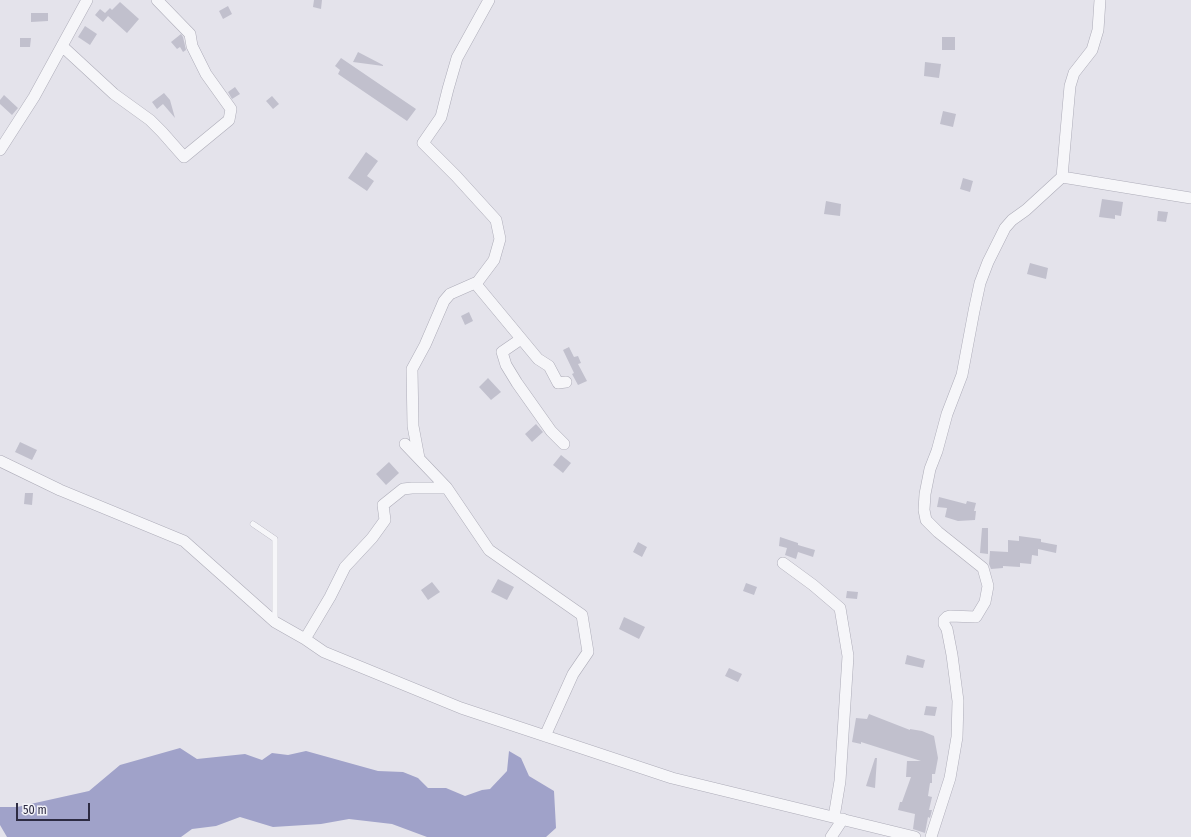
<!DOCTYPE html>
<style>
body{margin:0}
#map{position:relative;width:1191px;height:837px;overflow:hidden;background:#e4e3eb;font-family:"Fira Sans Condensed",sans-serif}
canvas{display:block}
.scale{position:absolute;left:16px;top:803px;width:74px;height:18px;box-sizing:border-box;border:2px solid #2d2b42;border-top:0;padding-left:5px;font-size:12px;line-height:14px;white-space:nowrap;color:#2d2b42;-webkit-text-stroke:3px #f3f3f8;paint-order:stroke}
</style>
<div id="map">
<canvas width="1191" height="837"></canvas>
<div class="scale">50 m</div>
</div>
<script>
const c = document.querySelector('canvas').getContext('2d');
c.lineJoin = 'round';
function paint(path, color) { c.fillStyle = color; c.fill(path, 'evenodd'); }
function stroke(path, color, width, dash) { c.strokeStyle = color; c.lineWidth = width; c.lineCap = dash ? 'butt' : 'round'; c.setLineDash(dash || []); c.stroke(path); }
const water = new Path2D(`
 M180 748 197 759 245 754 262 760 272 753 288 755 306 751 378 771 403 772 418 778 428 788H446L465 796 482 790 490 789 507 771 509 751 521 758 529 776 554 791 556 828 546 837H427L392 824 349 819 321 824 273 827 240 817 216 826 192 829 181 837H7L0 825V807H17L89 791 120 765Z`);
const building = new Path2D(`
 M314 0H322L321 9 313 7Z
 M120 2 139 19 127 33 108 16 103 22 95 15 100 9 105 13 110 8 112 10Z
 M228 6 232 14 223 19 219 11Z
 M31 13H48V21L31 22Z
 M85 26 97 34 90 45 78 37Z
 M181 34 183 37 186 50 183 52 180 47 177 49 171 42Z
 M942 37H955V50H942Z
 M20 38H31L30 47H20Z
 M358 52 383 65V66L353 62Z
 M341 58 416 109 407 121 338 74 340 70 335 66Z
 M925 62 941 64 939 78 924 76Z
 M235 87 240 94 232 99 228 92Z
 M164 93 170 100 175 118 163 104 157 109 152 102Z
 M4 95 18 108 12 115 0 104V100Z
 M272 96 279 104 273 109 266 101Z
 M943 111 956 114 953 127 940 124Z
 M366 152 378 161 367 176 374 181 367 191 348 178Z
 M963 178 973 181 970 192 960 189Z
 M1102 199 1123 202 1121 216 1115 215V219L1099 217Z
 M826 201 841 204 840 216 824 214Z
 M1158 211 1168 212 1166 222 1157 221Z
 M1030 263 1048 268 1046 279 1027 274Z
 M469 312 473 321 465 325 461 316Z
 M569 347 574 357 578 356 581 363 578 364 587 381 578 385 572 374 574 373 563 350Z
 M488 378 501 392 491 400 479 387Z
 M536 424 543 432 532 442 525 434Z
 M20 442 37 450 32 460 15 452Z
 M561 455 571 463 563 473 553 465Z
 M389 462 399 473 386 485 376 474Z
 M25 493H33L32 505 24 504Z
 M939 497 966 504 967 501 976 503 974 511H976L975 520 958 521 945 517 947 508 937 507Z
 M982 528H988V554L980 553Z
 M1019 536 1041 539V542L1057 545 1056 553 1038 549V556L1032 555 1031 564 1020 563V567L1003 566V568L991 569 989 564 990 551 1008 552V540L1019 541Z
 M780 537 798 543V545L815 550 813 557 798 552 796 559 785 555 787 548 779 546Z
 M638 542 647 547 642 557 633 552Z
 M498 579 514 587 507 600 491 592Z
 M432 582 440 592 428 600 421 590Z
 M746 583 757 587 754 595 743 591Z
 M847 591 858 592 857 599 846 598Z
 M624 617 645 627 639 639 619 629Z
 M907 655 925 660 923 668 905 664Z
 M729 668 742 674 738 682 725 676Z
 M926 706 937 707 935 716 924 715Z
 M869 714 910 730V729L922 731 934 736 938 758 935 774H932V783H930L928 796 932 797 929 810H932L930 818 928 817 925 833 913 829 915 814 898 810 900 802H902L911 777H906L907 761H921L861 742V744L852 742 856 718 867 719Z
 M875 758H877L875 788 866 786Z`);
const lane = new Path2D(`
 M253 524 275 539V622`);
const street = new Path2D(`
 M62 46 114 94 150 120 162 132 184 157 229 120 231 109 206 74 192 46 190 34 157 0
 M0 150 34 97 87 0
 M1062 177 1191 198
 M476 284 494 260 500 239 496 220 456 176 423 143 441 117 448 89 457 58 489 0
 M521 339 502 352 506 365 517 383 551 431 564 444
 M419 458 413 426 412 369 425 345 444 301 450 294 475 283 538 359 549 366 558 383 566 382
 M0 461 60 490 184 541 275 622 305 639 324 652 461 708 672 778 915 837
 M447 488 489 550 582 615 588 652 573 674 545 736
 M783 563 813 585 840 608 848 656 840 781 834 817
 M305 639 330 597 345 567 372 538 385 520 383 505 403 489 412 488H447L405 444
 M831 837 843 819
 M931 837 950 778 957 737 958 701 952 655 947 629 944 624V620L947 617 950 616 976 617 985 602 988 586 983 568 938 532 926 520 924 510 925 494 930 469 937 451 947 414 962 375 974 311 980 283 988 262 1005 228 1012 220 1026 210 1062 177 1070 86 1074 73 1092 50 1098 30 1100 0`);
paint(water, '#a0a2c9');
paint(building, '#c1c0cd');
stroke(lane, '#adacb8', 6);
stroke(street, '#adacb8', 12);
stroke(lane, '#f6f6f9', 5.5);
stroke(street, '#f6f6f9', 11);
</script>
